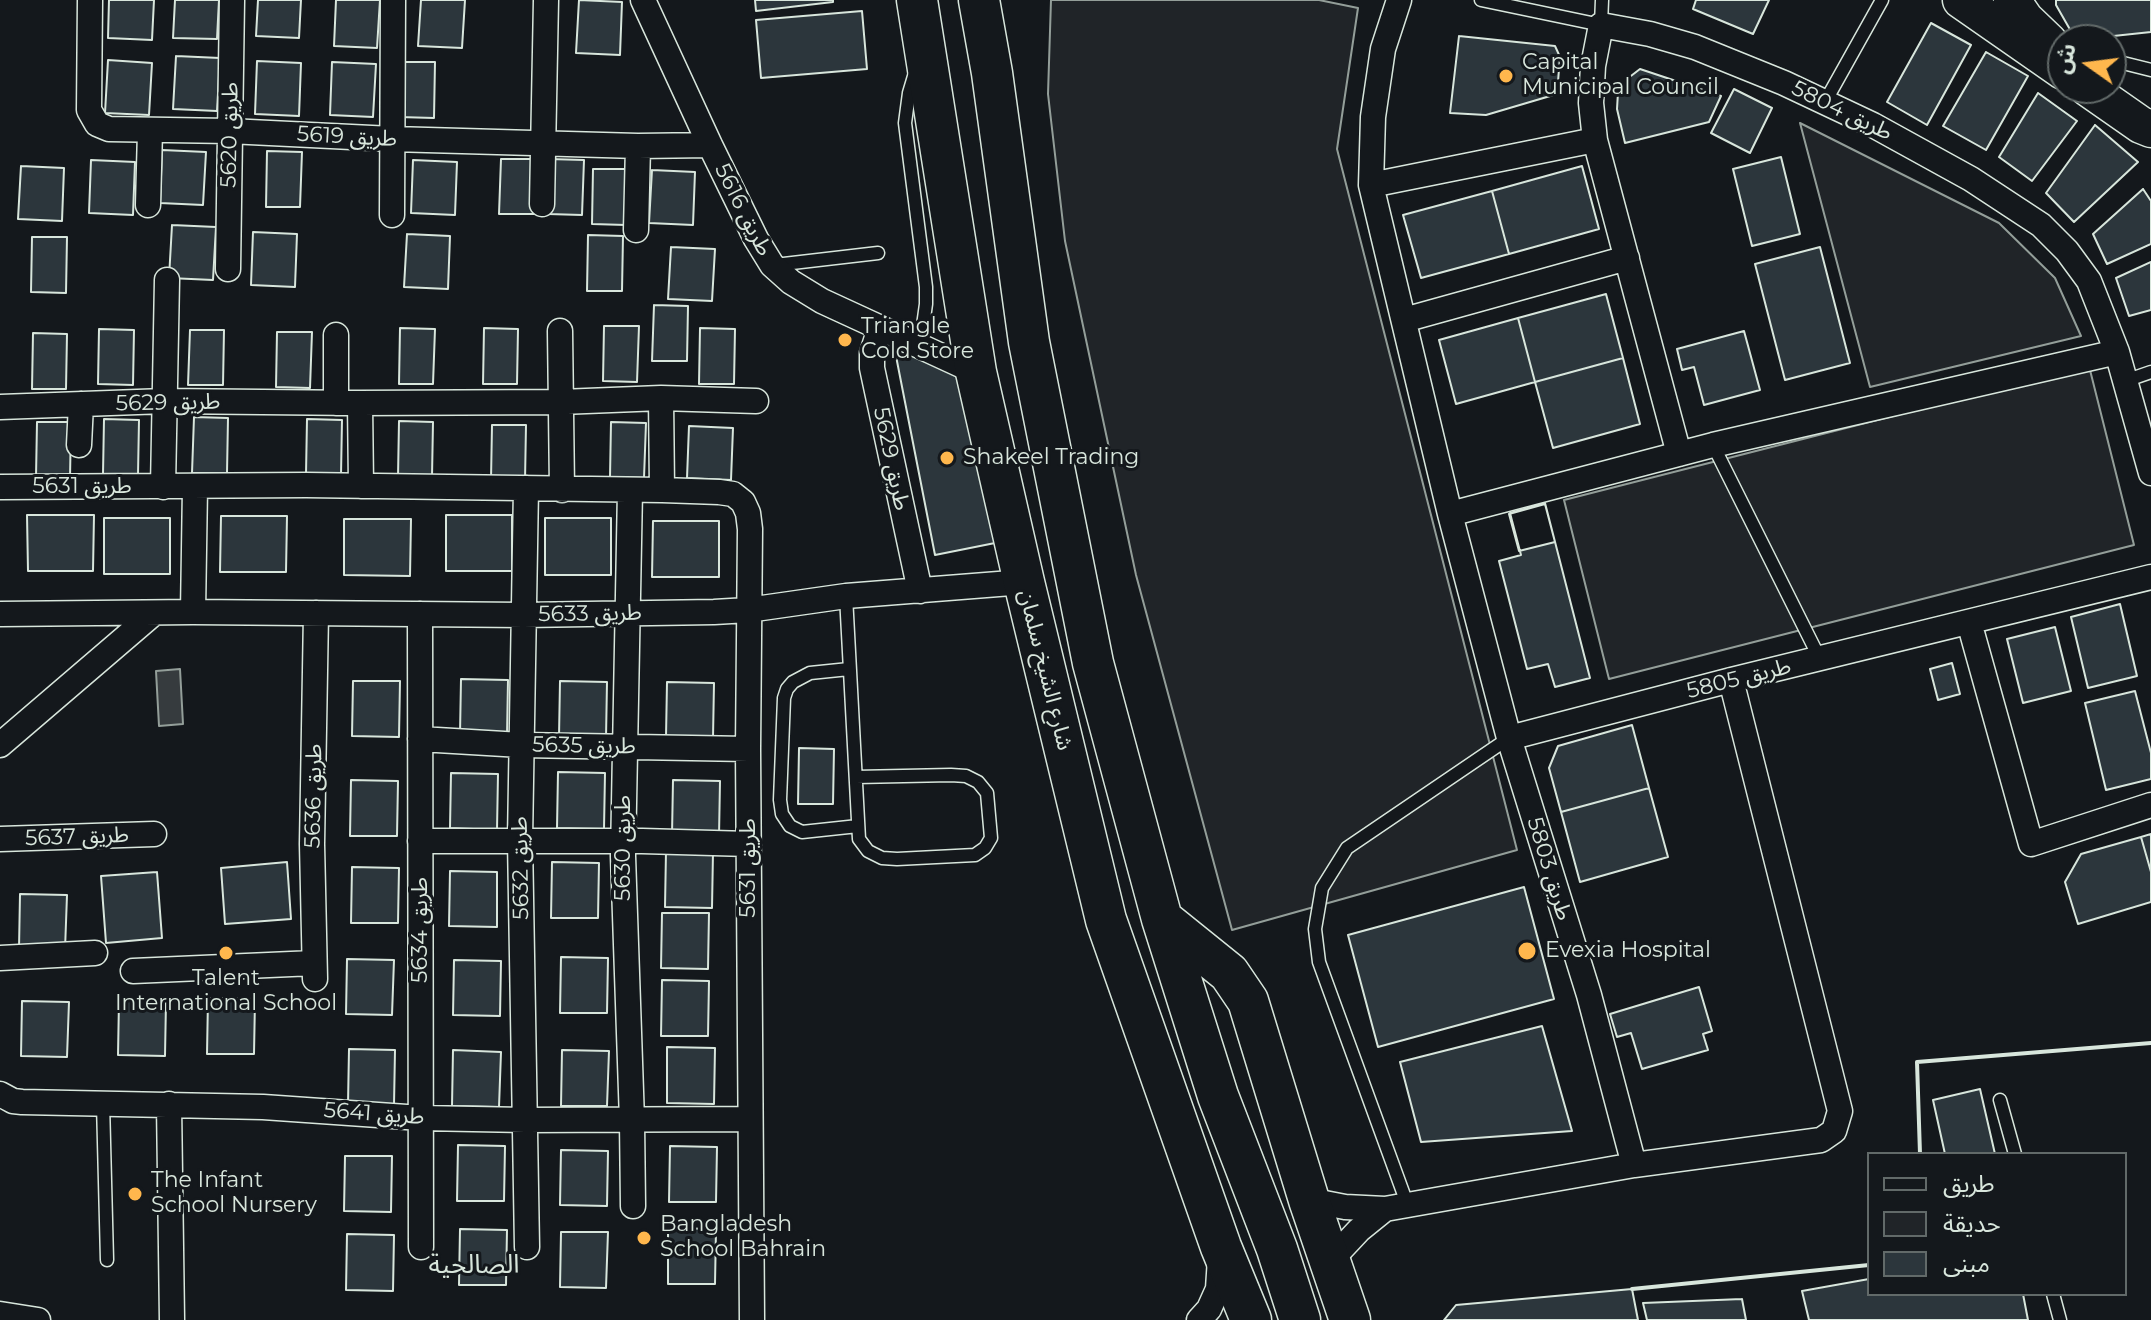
<!DOCTYPE html>
<meta charset="utf-8">
<style>
body{margin:0}
#map{position:relative;width:2151px;height:1320px;overflow:hidden;background:#14181c;font-family:Montserrat,"Noto Sans Arabic",sans-serif}
canvas{display:block}
.legend{position:absolute;left:1867px;top:1152px;width:260px;height:144px;box-sizing:border-box;background:#14181c;border:2px solid #626a69;margin:0;padding:10px 14px;list-style:none;font-size:24px;color:#d8e6dc}
.legend li{display:flex;align-items:center;gap:16px;height:40px}
.legend b{width:40px;border:2px solid #626a69}
.north{position:absolute;left:2047px;top:24px;width:80px;height:80px;box-sizing:border-box;background:#14181c;border:2px solid #626a69;border-radius:50%;rotate:284deg;font-size:22px;font-weight:700;line-height:32px;text-align:center;color:#d8e6dc}
.north::after{content:'';display:block;margin:auto;width:28px;height:36px;background:#ffb74d;clip-path:polygon(50% 0,100% 100%,50% 72%,0 100%)}
</style>
<div id="map">
<canvas width="2151" height="1320"></canvas>
<ul class="legend">
<li><b style="height:10px;background:#14181c"></b>طريق</li>
<li><b style="height:22px;background:#202428"></b>حديقة</li>
<li><b style="height:22px;background:#2c363c"></b>مبنى</li>
</ul>
<div class="north">ش</div>
</div>
<script>
const c = document.querySelector('canvas').getContext('2d');
c.lineJoin = 'round';
function fillPath(path, color) {
  c.fillStyle = color;
  c.fill(path, 'evenodd');
}
function poly(rows) {
  const path = new Path2D();
  for (const r of rows) {
    path.moveTo(r[0], r[1]);
    for (let i = 2; i < r.length; i += 2) path.lineTo(r[i], r[i + 1]);
  }
  return path;
}
function stroke(path, color, width, dash) {
  c.strokeStyle = color;
  c.lineWidth = width;
  c.lineCap = dash ? 'butt' : 'round';
  c.setLineDash(dash || []);
  c.stroke(path);
}
function drawText(font, color, halo, rows, align = 'center') {
  c.font = font + ' Montserrat,"Noto Sans Arabic",sans-serif';
  c.lineWidth = 6;
  c.setLineDash([]);
  c.textBaseline = 'middle';
  c.strokeStyle = halo;
  c.fillStyle = color;
  for (const [text, x, y, turn = 0] of rows) {
    c.save();
    c.translate(x, y);
    c.rotate((+turn || 0) * Math.PI / 180);
    c.textAlign = isNaN(turn) ? turn : align;
    if (halo) c.strokeText(text, 0, 0);
    c.fillText(text, 0, 0);
    c.restore();
  }
}
const green = poly([
 [1051,0,1319,0,1358,8,1337,149,1517,850,1232,930,1136,575,1065,241,1048,94,1051,0],
 [1800,123,1999,223,2055,278,2081,336,1870,387,1800,123],
 [2089,366,2134,545,1609,679,1564,500,2089,366]
]);
fillPath(green, '#202428');
stroke(green, '#939e99', 2);
const water = poly([
 [180,669,183,724,159,726,156,671,180,669]
]);
fillPath(water, '#363b3e');
stroke(water, '#939e99', 2);
const building = poly([
 [109,0,154,0,152,40,108,38,109,0],
 [175,0,219,0,217,39,173,38,175,0],
 [258,0,301,0,299,38,256,36,258,0],
 [336,0,380,0,377,48,334,46,336,0],
 [421,0,465,0,462,48,418,46,421,0],
 [579,0,622,2,620,55,576,53,579,0],
 [755,0,833,0,833,2,756,11,755,0],
 [1696,0,1769,0,1753,34,1693,9,1696,0],
 [2056,0,2151,0,2151,32,2076,40,2056,5,2056,0],
 [862,11,867,69,761,78,756,20,862,11],
 [1931,23,1971,45,1927,125,1887,102,1931,23],
 [1459,36,1555,46,1560,57,1557,94,1486,115,1450,113,1459,36],
 [1986,52,2028,76,1986,150,1943,126,1986,52],
 [176,56,220,58,217,111,173,109,176,56],
 [108,60,152,63,149,115,105,113,108,60],
 [257,61,301,63,299,116,255,114,257,61],
 [332,62,376,64,373,117,330,115,332,62],
 [401,62,435,62,434,118,399,117,401,62],
 [1640,69,1721,96,1709,122,1625,143,1617,109,1618,92,1627,79,1640,69],
 [1734,89,1772,108,1750,153,1711,133,1734,89],
 [2038,93,2077,121,2032,181,1999,157,2038,93],
 [2095,125,2138,162,2074,222,2046,193,2095,125],
 [162,150,206,152,203,205,160,203,162,150],
 [267,151,302,152,300,207,266,207,267,151],
 [1781,157,1800,234,1752,246,1733,169,1781,157],
 [501,159,535,159,534,214,499,214,501,159],
 [549,159,584,160,582,215,548,214,549,159],
 [91,160,135,162,133,215,89,213,91,160],
 [413,160,457,162,455,215,411,213,413,160],
 [21,166,64,168,62,221,18,219,21,166],
 [1582,166,1599,229,1509,254,1492,191,1582,166],
 [593,169,627,169,626,225,592,224,593,169],
 [652,170,695,172,693,225,649,223,652,170],
 [2143,189,2151,201,2151,244,2107,264,2093,234,2143,189],
 [1492,191,1509,254,1421,278,1403,215,1492,191],
 [172,225,216,227,213,280,169,278,172,225],
 [253,232,297,234,295,287,251,285,253,232],
 [407,234,450,236,448,289,404,287,407,234],
 [588,235,623,236,622,291,587,291,588,235],
 [32,237,67,237,66,293,31,292,32,237],
 [671,247,715,249,712,301,668,299,671,247],
 [1820,247,1850,363,1785,380,1755,264,1820,247],
 [2151,262,2151,310,2129,316,2116,278,2151,262],
 [1606,294,1623,358,1535,382,1518,318,1606,294],
 [654,305,688,306,687,361,652,361,654,305],
 [1518,318,1535,382,1456,404,1439,340,1518,318],
 [604,326,639,326,637,382,603,381,604,326],
 [400,328,435,329,433,384,399,384,400,328],
 [484,328,518,329,517,384,483,384,484,328],
 [700,328,735,329,734,384,699,384,700,328],
 [99,329,134,330,133,385,98,384,99,329],
 [190,330,224,330,223,385,188,385,190,330],
 [1744,331,1760,390,1704,405,1694,367,1682,370,1677,349,1744,331],
 [277,332,312,332,310,388,276,387,277,332],
 [33,333,67,334,66,389,32,389,33,333],
 [914,347,961,374,995,543,935,555,895,351,914,347],
 [1623,358,1640,424,1553,448,1535,382,1623,358],
 [194,417,228,418,227,473,192,473,194,417],
 [104,419,139,420,138,475,103,474,104,419],
 [307,419,342,420,341,475,306,474,307,419],
 [399,421,433,422,432,477,398,477,399,421],
 [37,422,71,422,70,478,36,477,37,422],
 [611,422,646,423,644,478,610,477,611,422],
 [492,425,526,425,525,481,491,480,492,425],
 [689,426,733,428,731,480,687,478,689,426],
 [1545,503,1590,678,1555,687,1548,664,1527,669,1499,561,1521,555,1510,513,1545,503],
 [1545,504,1555,542,1519,551,1509,514,1545,504],
 [27,515,94,515,93,571,28,571,27,515],
 [446,515,512,515,512,571,446,571,446,515],
 [221,516,287,516,286,572,220,572,221,516],
 [104,518,170,518,170,574,104,574,104,518],
 [545,518,611,518,611,575,545,575,545,518],
 [344,519,411,519,410,576,344,575,344,519],
 [653,521,719,521,719,577,652,577,653,521],
 [2120,604,2137,676,2088,688,2071,617,2120,604],
 [2055,627,2071,691,2023,703,2007,639,2055,627],
 [1952,663,1960,694,1938,700,1930,669,1952,663],
 [461,679,508,680,507,736,460,734,461,679],
 [353,681,400,681,399,737,352,736,353,681],
 [560,681,607,682,606,738,559,737,560,681],
 [667,682,714,683,713,738,666,737,667,682],
 [2135,691,2151,753,2151,779,2106,790,2085,703,2135,691],
 [1632,725,1649,788,1561,812,1549,768,1558,746,1632,725],
 [799,748,834,749,833,804,798,804,799,748],
 [558,772,605,773,604,829,557,828,558,772],
 [451,773,498,774,497,830,450,828,451,773],
 [351,780,398,781,397,836,350,836,351,780],
 [673,780,720,781,719,836,672,835,673,780],
 [1649,788,1668,857,1580,882,1561,812,1649,788],
 [2151,834,2151,872,2141,837,2151,834],
 [2141,837,2151,872,2151,902,2078,924,2065,882,2081,854,2141,837],
 [666,851,713,852,712,908,665,907,666,851],
 [287,862,291,919,225,924,221,868,287,862],
 [552,862,599,863,598,918,551,918,552,862],
 [352,867,399,868,398,923,351,923,352,867],
 [450,871,497,872,497,927,449,926,450,871],
 [157,872,162,938,106,943,101,876,157,872],
 [1524,887,1554,999,1378,1047,1348,935,1524,887],
 [20,894,67,895,65,950,19,949,20,894],
 [662,913,709,913,708,969,661,968,662,913],
 [561,957,608,958,607,1013,560,1013,561,957],
 [347,959,394,960,392,1015,346,1014,347,959],
 [454,960,501,961,500,1016,453,1015,454,960],
 [662,980,709,981,708,1036,661,1036,662,980],
 [1699,987,1712,1031,1703,1034,1708,1050,1642,1069,1631,1033,1617,1037,1610,1014,1699,987],
 [208,998,255,999,254,1054,207,1054,208,998],
 [119,1000,166,1001,165,1056,118,1055,119,1000],
 [22,1001,69,1002,67,1057,21,1056,22,1001],
 [1542,1026,1572,1131,1421,1142,1400,1062,1542,1026],
 [667,1047,715,1048,714,1104,667,1103,667,1047],
 [349,1049,395,1050,394,1105,348,1104,349,1049],
 [453,1050,501,1052,499,1107,452,1106,453,1050],
 [562,1050,609,1051,607,1106,561,1106,562,1050],
 [1980,1089,1995,1154,1945,1154,1933,1100,1980,1089],
 [458,1145,505,1146,504,1201,457,1201,458,1145],
 [670,1146,717,1147,716,1202,669,1202,670,1146],
 [561,1150,608,1151,607,1206,560,1205,561,1150],
 [345,1156,392,1156,391,1212,344,1211,345,1156],
 [668,1228,716,1229,715,1284,668,1284,668,1228],
 [460,1229,507,1230,506,1285,459,1285,460,1229],
 [561,1232,608,1232,606,1288,560,1287,561,1232],
 [347,1234,394,1235,393,1291,346,1290,347,1234],
 [1869,1279,1869,1294,2023,1294,2028,1320,1809,1320,1802,1291,1869,1279],
 [1632,1289,1638,1320,1444,1320,1456,1305,1632,1289],
 [1742,1299,1746,1320,1647,1320,1643,1303,1742,1299]
]);
fillPath(building, '#2c363c');
stroke(building, '#d8e6dc', 2);
const lane = poly([
 [1481,0,1601,25,1602,0],
 [2115,61,2151,70],
 [915,73,909,93,905,123,926,287,926,304,920,347],
 [1825,102,1882,0],
 [775,265,878,253],
 [2125,381,2151,372],
 [1713,445,1820,659],
 [846,596,859,839,868,851,882,858,897,859,975,855,985,848,991,838,987,793,978,782,966,776,951,775,856,777],
 [849,669,810,673,793,682,787,689,784,698,780,800,782,814,790,826,802,832,858,826],
 [2000,1100,2015,1154],
 [103,1103,107,1260],
 [1408,1206,1319,962,1315,929,1322,888,1347,848,1509,738],
 [2053,1294,2060,1320]
]);
const street = poly([
 [90,0,89,110,97,124,109,129,229,131,392,139,638,146,710,145],
 [643,0,710,145,756,239,772,265,791,282,822,301,976,372],
 [1371,185,1595,140],
 [542,204,546,0],
 [148,205,150,131],
 [392,215,393,0],
 [636,230,638,146],
 [228,269,232,0],
 [1404,320,1627,258],
 [880,328,872,353,872,368,920,591],
 [560,331,562,490],
 [661,398,662,490],
 [336,403,336,335],
 [360,403,361,486],
 [0,407,165,401,360,403,561,402,661,398,756,401],
 [79,445,81,404],
 [1679,454,1595,140,1591,103,1593,66,1601,25,1650,34,1695,47,1784,83,1873,125,1971,179,2041,225,2067,251,2089,281,2117,352,2151,473],
 [0,487,306,485,662,490,719,492,733,494,743,502,748,513,750,529,748,749,752,1320],
 [163,487,167,280],
 [526,488,520,840,527,1247],
 [630,490,623,856,632,1121,633,1206],
 [1450,514,1713,445,2117,352],
 [193,612,195,487],
 [0,614,193,612,524,615,714,612,748,610,846,596,1024,582],
 [420,614,421,1247],
 [1969,622,2031,844,2151,805],
 [1509,738,1731,680,2151,577],
 [420,739,521,745,748,749],
 [0,745,154,613],
 [0,839,154,834],
 [420,841,642,841,749,844],
 [0,958,95,953],
 [133,971,314,963],
 [315,979,312,844,316,613],
 [0,1094,13,1101,22,1102,263,1107,421,1118,525,1120,750,1119],
 [169,1104,172,1320],
 [1634,1165,1821,1140,1834,1131,1840,1111,1731,680],
 [1309,1200,1345,1207,1385,1209,1634,1165,1589,995,1509,738,1450,514,1371,185,1373,117,1383,49,1399,0],
 [1330,1261,1359,1230,1385,1209],
 [0,1314,38,1320],
 [1199,1320,1209,1309,1218,1289,1220,1258]
]);
const secondary = poly([
 [1961,0,2063,71],
 [2012,0,2025,19,2049,42],
 [2088,88,2141,125,2151,129]
]);
const primary = poly([
 [917,0,976,372,1024,582,1106,920,1221,1247,1251,1320],
 [979,0,992,73,1029,342,1093,663,1162,919,1218,1096,1277,1249,1300,1320],
 [1162,919,1229,973,1248,1001,1309,1200,1350,1320]
]);
stroke(lane, '#d8e6dc', 15);
stroke(street, '#d8e6dc', 27);
stroke(secondary, '#d8e6dc', 39);
stroke(primary, '#d8e6dc', 43);
stroke(lane, '#14181c', 12);
stroke(street, '#14181c', 24);
stroke(secondary, '#14181c', 36);
stroke(primary, '#14181c', 40);
stroke(poly([
 [1920,1154,1917,1062,2151,1043],
 [1632,1289,1869,1265]
]), '#d8e6dc', 4);
for (const [x, y, r, color] of [
 [1506,76,8,"#ffb74d"],
 [845,340,8,"#ffb74d"],
 [947,458,8,"#ffb74d"],
 [1527,951,10,"#ffb74d"],
 [226,953,8,"#ffb74d"],
 [135,1194,8,"#ffb74d"],
 [644,1238,8,"#ffb74d"]
]) {
  const dot = new Path2D();
  dot.arc(x, y, r, 0, 2 * Math.PI);
  c.fillStyle = color;
  c.fill(dot);
  stroke(dot, '#14181c', 3);
}
drawText('22px', '#d8e6dc', '#14181c', [
 ["Capital",1522,63],
 ["Municipal Council",1522,88],
 ["Triangle",861,327],
 ["Cold Store",861,352],
 ["Shakeel Trading",963,458],
 ["Evexia Hospital",1545,951],
 ["Talent",226,979,"center"],
 ["International School",226,1004,"center"],
 ["The Infant",151,1181],
 ["School Nursery",151,1206],
 ["Bangladesh",660,1225],
 ["School Bahrain",660,1250]
], 'left');
drawText('22px', '#d8e6dc', '#14181c', [
 ["طريق 5804",1842,111,26],
 ["طريق 5620",230,135,-89],
 ["طريق 5619",347,137,3],
 ["طريق 5616",743,210,63],
 ["طريق 5629",168,403,-1],
 ["طريق 5629",891,459,78],
 ["طريق 5631",82,487],
 ["طريق 5633",590,614,-1],
 ["شارع الشيخ سلمان",1045,670,76],
 ["طريق 5805",1739,679,-14],
 ["طريق 5635",584,746,1],
 ["طريق 5636",314,796,-89],
 ["طريق 5637",77,837,-2],
 ["طريق 5630",624,848,-90],
 ["طريق 5632",521,868,-91],
 ["طريق 5631",749,868,-90],
 ["طريق 5803",1549,869,73],
 ["طريق 5634",421,930,-90],
 ["طريق 5641",374,1114,4]
]);
drawText('26px', '#d8e6dc', '#14181c', [
 ["الصالحية",474,1265]
]);
</script>
